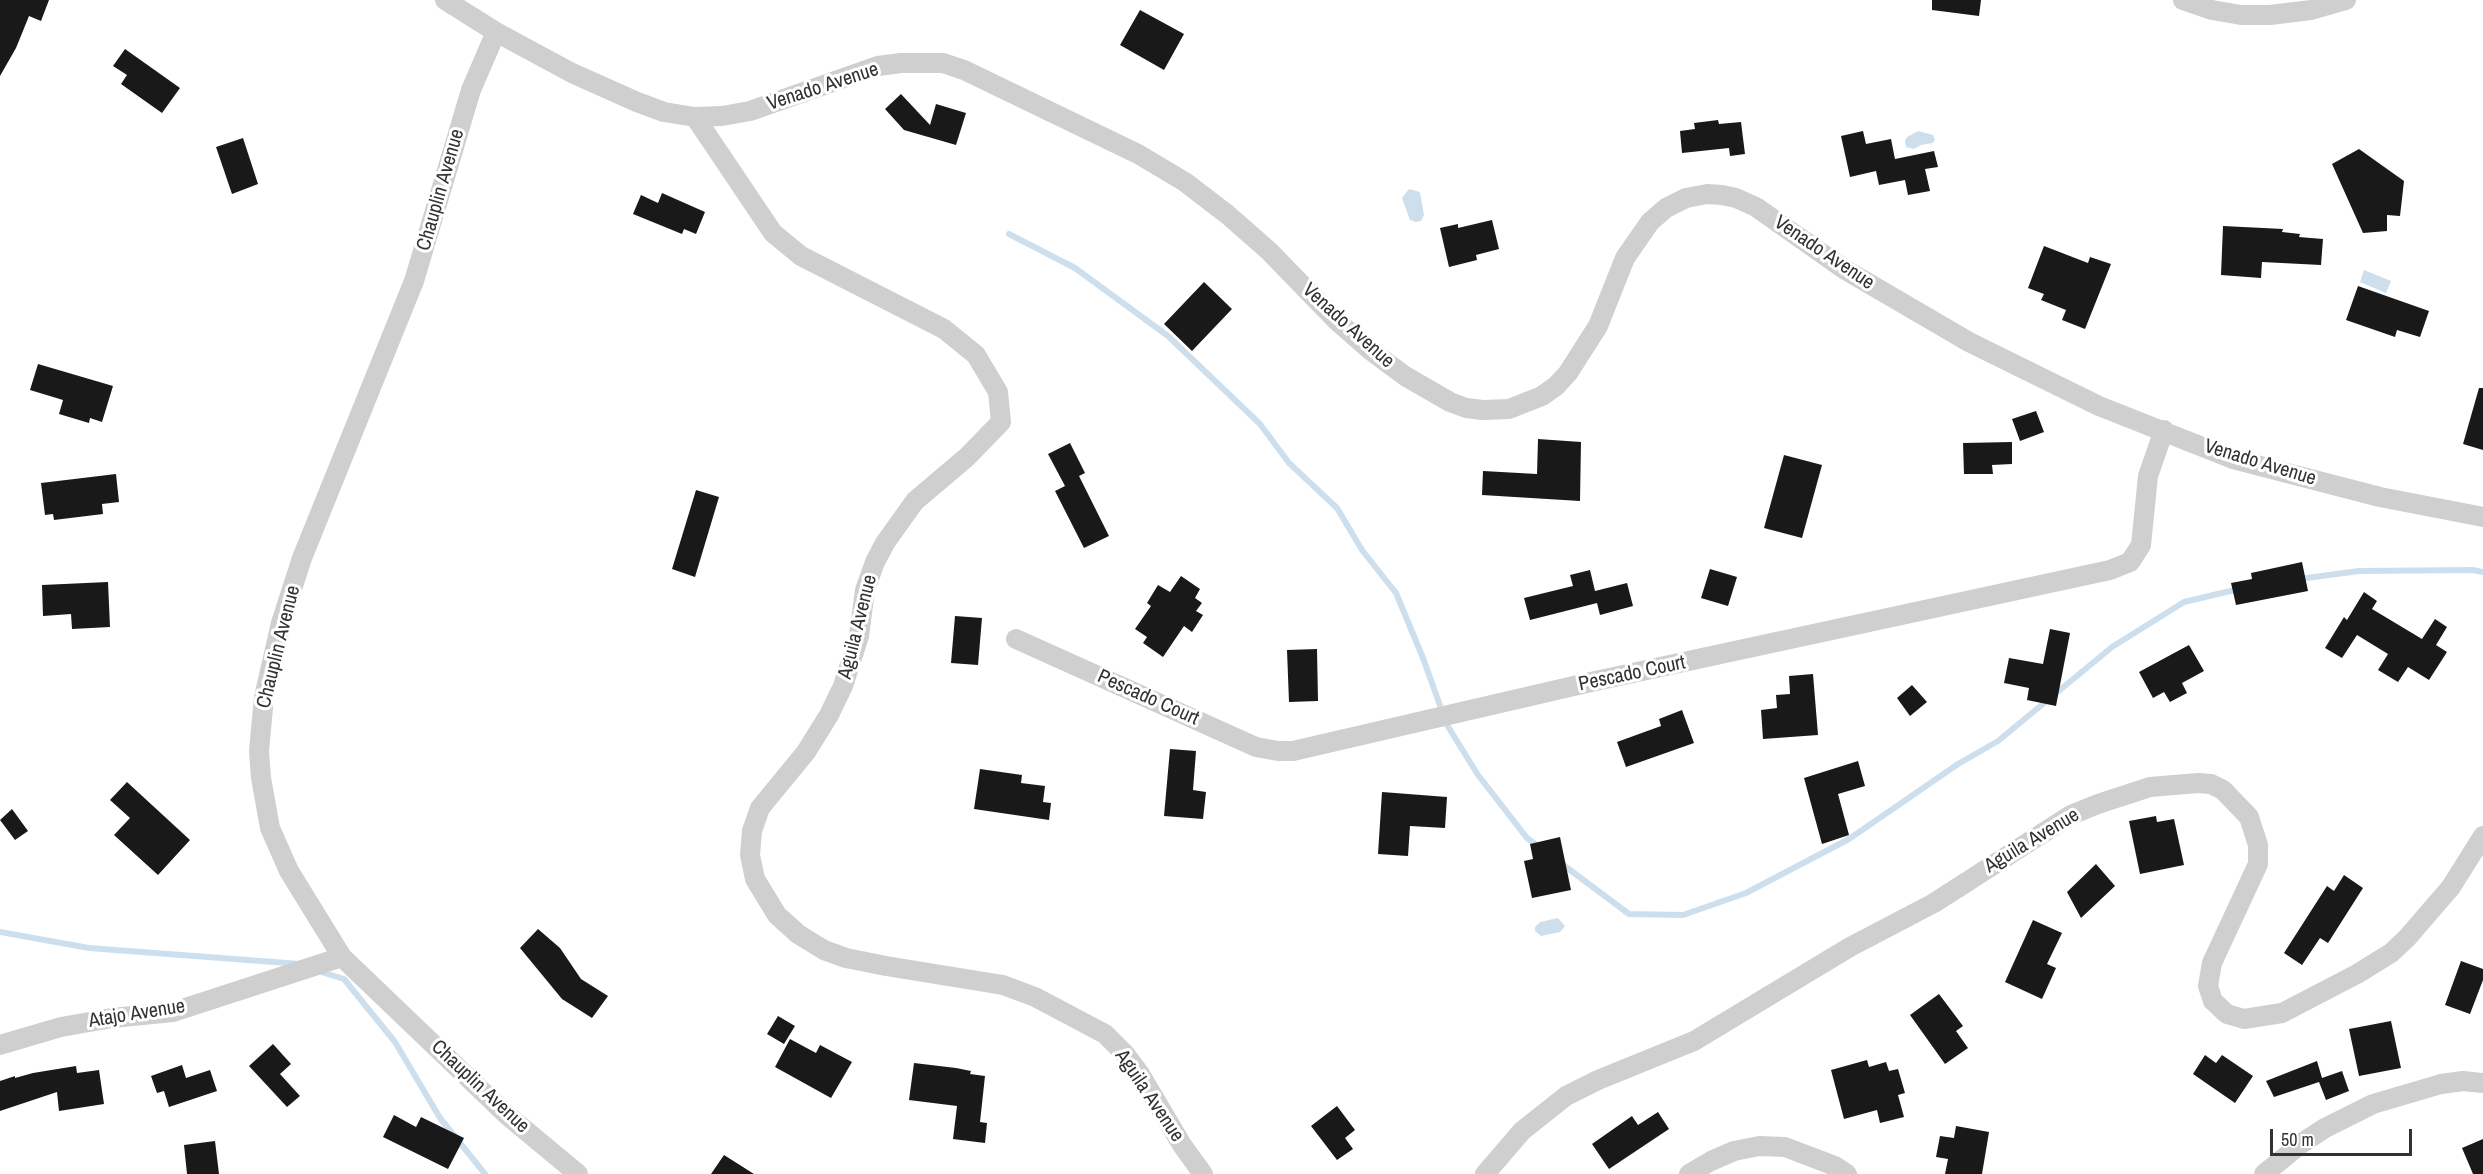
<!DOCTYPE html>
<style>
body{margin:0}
#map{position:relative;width:2483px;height:1174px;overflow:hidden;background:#fff;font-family:"Archivo Narrow",sans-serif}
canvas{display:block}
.scale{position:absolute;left:2270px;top:1129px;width:142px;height:27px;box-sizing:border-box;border:3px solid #323232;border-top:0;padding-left:8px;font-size:18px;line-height:21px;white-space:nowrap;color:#323232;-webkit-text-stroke:4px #fff;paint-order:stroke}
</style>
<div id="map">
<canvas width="2483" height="1174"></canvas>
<div class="scale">50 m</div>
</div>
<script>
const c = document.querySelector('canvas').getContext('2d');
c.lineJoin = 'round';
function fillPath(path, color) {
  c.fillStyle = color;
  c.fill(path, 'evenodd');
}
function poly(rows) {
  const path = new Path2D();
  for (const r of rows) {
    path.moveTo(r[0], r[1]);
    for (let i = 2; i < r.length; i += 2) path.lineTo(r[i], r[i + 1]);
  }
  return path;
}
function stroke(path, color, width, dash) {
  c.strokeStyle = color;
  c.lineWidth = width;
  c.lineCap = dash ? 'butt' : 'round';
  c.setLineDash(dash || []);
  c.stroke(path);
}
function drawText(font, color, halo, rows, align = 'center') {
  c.font = font + ' "Archivo Narrow",sans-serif';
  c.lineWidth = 6;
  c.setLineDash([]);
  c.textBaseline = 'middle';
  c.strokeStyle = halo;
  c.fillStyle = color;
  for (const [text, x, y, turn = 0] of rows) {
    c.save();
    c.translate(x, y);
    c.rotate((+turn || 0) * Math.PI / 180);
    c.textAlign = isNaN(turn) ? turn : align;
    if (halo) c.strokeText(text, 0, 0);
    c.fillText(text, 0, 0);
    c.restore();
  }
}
fillPath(poly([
 [1918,131,1933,135,1935,140,1933,143,1921,145,1914,149,1906,147,1905,141,1907,137],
 [1409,189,1420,192,1424,215,1421,221,1416,222,1410,220,1402,198],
 [2364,270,2391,281,2386,293,2360,282],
 [1558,918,1565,926,1560,932,1541,936,1535,931,1535,927,1540,922]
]), '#cddfed');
stroke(poly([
 [1009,234,1075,268,1168,336,1260,424,1289,463,1337,508,1362,550,1396,593,1423,658,1447,725,1478,775,1527,838,1539,847],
 [2299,579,2359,571,2473,570,2483,572],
 [1562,864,1629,914,1683,915,1746,893,1849,839,1958,764,1998,741,2112,647,2184,602,2239,589],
 [0,932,89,948,300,964],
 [318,971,344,979,395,1042,440,1118,485,1174]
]), '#cddfed', 6);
fillPath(poly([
 [0,0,49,0,41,21,29,16,16,48,0,76],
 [1932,0,1981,0,1979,16,1932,10],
 [1140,10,1184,34,1164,70,1120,45],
 [125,49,180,88,162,113,121,84,127,75,113,66],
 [901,94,930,125,936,104,966,113,956,145,904,130,885,109],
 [1718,120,1719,124,1741,122,1745,154,1730,156,1729,148,1682,153,1680,131,1695,129,1694,123],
 [1863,131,1866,144,1891,139,1895,159,1934,151,1938,167,1925,169,1930,191,1908,195,1905,180,1879,185,1876,171,1850,177,1841,136],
 [243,138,258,184,232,194,216,147],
 [2359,149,2404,181,2400,216,2387,215,2387,231,2363,233,2332,164],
 [662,193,705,212,696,234,684,229,682,234,633,214,641,195,658,203],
 [1492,220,1499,249,1476,255,1477,260,1449,267,1440,228,1458,224,1458,228],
 [2223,226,2283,229,2282,232,2300,234,2299,237,2323,239,2321,265,2262,262,2261,278,2221,275],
 [2044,246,2088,263,2090,257,2111,264,2085,329,2062,320,2066,310,2041,300,2044,294,2028,288],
 [1204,282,1232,309,1192,351,1164,324],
 [2358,286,2429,311,2420,337,2397,330,2395,337,2346,320],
 [38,364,113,386,102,422,90,418,89,423,59,414,63,400,30,390],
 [2479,388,2483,388,2483,450,2463,444],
 [2036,411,2044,432,2020,441,2012,419],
 [1538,439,1581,442,1580,501,1482,495,1483,471,1537,474],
 [2012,442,2012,464,1992,465,1993,474,1964,474,1963,443],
 [1070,443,1085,473,1079,476,1109,536,1084,548,1055,491,1065,486,1048,454],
 [1784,455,1822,465,1802,538,1764,528],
 [116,474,119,502,102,504,103,514,54,520,53,514,45,515,41,483],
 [696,490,719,497,695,577,672,569],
 [2302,562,2308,591,2236,605,2231,583,2252,579,2251,573],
 [1710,569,1737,577,1728,606,1701,598],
 [1590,570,1595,591,1627,583,1633,606,1600,615,1597,603,1530,620,1524,598,1573,586,1570,575],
 [1181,576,1200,589,1195,598,1202,603,1196,611,1203,615,1192,632,1184,626,1163,657,1143,643,1147,637,1135,629,1151,606,1147,603,1158,585,1170,592],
 [108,582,110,627,72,629,71,614,43,616,42,585],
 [2364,592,2377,601,2372,609,2422,639,2435,619,2447,627,2436,645,2447,652,2429,680,2408,667,2398,682,2378,670,2388,654,2357,635,2342,658,2325,648,2344,617,2347,620],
 [955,616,982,618,978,665,951,663],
 [2050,629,2070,633,2056,706,2027,700,2029,688,2004,683,2009,658,2043,664],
 [2189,645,2204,671,2182,683,2187,693,2170,702,2164,692,2153,698,2139,672],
 [1317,649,1318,701,1289,702,1287,650],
 [1813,674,1818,735,1763,739,1761,710,1777,708,1776,695,1790,694,1789,676],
 [1912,685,1927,702,1910,716,1897,698],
 [1682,710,1694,743,1626,767,1617,742,1661,726,1659,719],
 [1170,749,1196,751,1193,790,1206,792,1203,819,1164,816],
 [1858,761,1865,786,1838,794,1849,835,1822,844,1804,778],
 [980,769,1022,775,1021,783,1045,786,1043,802,1051,803,1049,820,974,809],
 [127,782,190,840,158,875,114,835,130,818,110,800],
 [1382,792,1447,797,1445,828,1410,826,1408,856,1378,854],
 [12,809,28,831,15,840,0,820],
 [2156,816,2157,822,2174,819,2184,865,2140,874,2129,821],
 [1560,837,1571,890,1532,898,1524,861,1533,859,1530,844],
 [2096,864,2115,886,2081,918,2067,892],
 [2344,875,2363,888,2328,943,2320,938,2302,965,2284,953,2327,886,2334,891],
 [2033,920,2062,933,2047,964,2056,968,2042,999,2005,982],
 [538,929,560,948,581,979,608,996,592,1018,562,999,520,948],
 [2461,961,2483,969,2483,980,2470,1014,2445,1005],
 [1939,994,1963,1026,1956,1031,1968,1048,1945,1064,1910,1015],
 [778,1016,795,1026,784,1044,767,1034],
 [2391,1021,2401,1068,2359,1076,2349,1029],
 [790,1039,816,1053,820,1045,852,1062,831,1098,775,1067],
 [273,1044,291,1064,280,1074,300,1096,287,1107,249,1066],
 [2205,1055,2216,1063,2222,1055,2253,1076,2235,1103,2193,1074],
 [1867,1060,1869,1067,1886,1062,1889,1071,1898,1069,1905,1093,1898,1095,1904,1117,1880,1123,1877,1110,1844,1119,1831,1070],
 [2317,1061,2322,1078,2342,1071,2349,1091,2326,1100,2319,1082,2274,1097,2266,1081],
 [914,1063,956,1068,971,1071,970,1074,985,1076,980,1122,987,1123,985,1143,953,1139,957,1106,909,1100],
 [182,1065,186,1078,210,1070,217,1091,169,1107,164,1091,157,1093,151,1076],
 [76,1066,77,1073,99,1070,104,1104,59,1111,57,1092,0,1111,0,1081,15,1076,15,1078,33,1073],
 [1337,1106,1355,1130,1345,1138,1353,1149,1337,1160,1311,1126],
 [1658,1112,1669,1129,1609,1169,1592,1144,1632,1116,1638,1125],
 [394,1115,416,1127,421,1117,464,1138,448,1169,383,1137],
 [1956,1126,1989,1132,1982,1174,1945,1174,1948,1159,1936,1157,1940,1136,1954,1138],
 [2483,1139,2483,1174,2473,1174,2462,1148],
 [215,1141,219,1174,187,1174,184,1145],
 [724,1155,754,1174,711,1174]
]), '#191919');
stroke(poly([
 [445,0,496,32,572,73,637,102,664,112,695,117,722,116,750,111,878,66,901,63,943,63,964,70,1138,154,1185,182,1228,215,1269,251,1337,321,1370,350,1405,376,1450,402,1466,408,1483,410,1509,409,1542,396,1556,386,1568,373,1598,326,1625,258,1650,222,1666,208,1686,198,1707,194,1722,195,1736,198,1756,207,1844,269,1969,342,2099,406,2233,459,2380,497,2483,517],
 [2183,0,2212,10,2241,15,2270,15,2311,10,2346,0],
 [496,32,471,90,414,281,302,558,281,623,264,697,259,751,261,778,270,828,289,871,342,957,507,1115,578,1174],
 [695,117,773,233,801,256,944,329,976,355,998,392,1001,422,967,457,915,501,885,543,875,562,865,590,859,636,843,686,829,715,806,752,760,808,752,831,750,855,755,879,777,915,798,934,824,950,846,958,886,966,1003,985,1035,997,1105,1034,1125,1054,1140,1074,1182,1145,1203,1174],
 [1016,639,1256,747,1278,751,1293,751,1591,682,2110,570,2130,562,2141,545,2148,476,2164,430],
 [0,1045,61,1027,112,1018,173,1012,342,957],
 [1485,1174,1522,1131,1566,1096,1598,1080,1694,1041,1850,947,1934,903,2071,815,2098,804,2150,787,2198,783,2211,784,2223,790,2249,817,2258,845,2258,864,2212,963,2208,986,2213,1001,2227,1014,2244,1019,2282,1013,2357,974,2391,953,2407,938,2451,887,2483,836],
 [1689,1174,1711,1161,1734,1151,1759,1146,1785,1147,1835,1166,1847,1174],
 [2264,1174,2302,1143,2325,1128,2373,1104,2441,1084,2463,1081,2483,1083]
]), '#cfcfcf', 20);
drawText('20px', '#323232', '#fff', [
 ["Venado Avenue",823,87,-18],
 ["Chauplin Avenue",441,190,-74],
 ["Venado Avenue",1824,253,34],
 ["Venado Avenue",1348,326,42],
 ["Venado Avenue",2260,463,17],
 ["Aguila Avenue",858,627,-76],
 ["Chauplin Avenue",279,647,-76],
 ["Pescado Court",1632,674,-12],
 ["Pescado Court",1148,698,24],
 ["Aguila Avenue",2032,841,-31],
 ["Atajo Avenue",137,1014,-9],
 ["Chauplin Avenue",480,1087,43],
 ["Aguila Avenue",1149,1096,56]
]);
</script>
